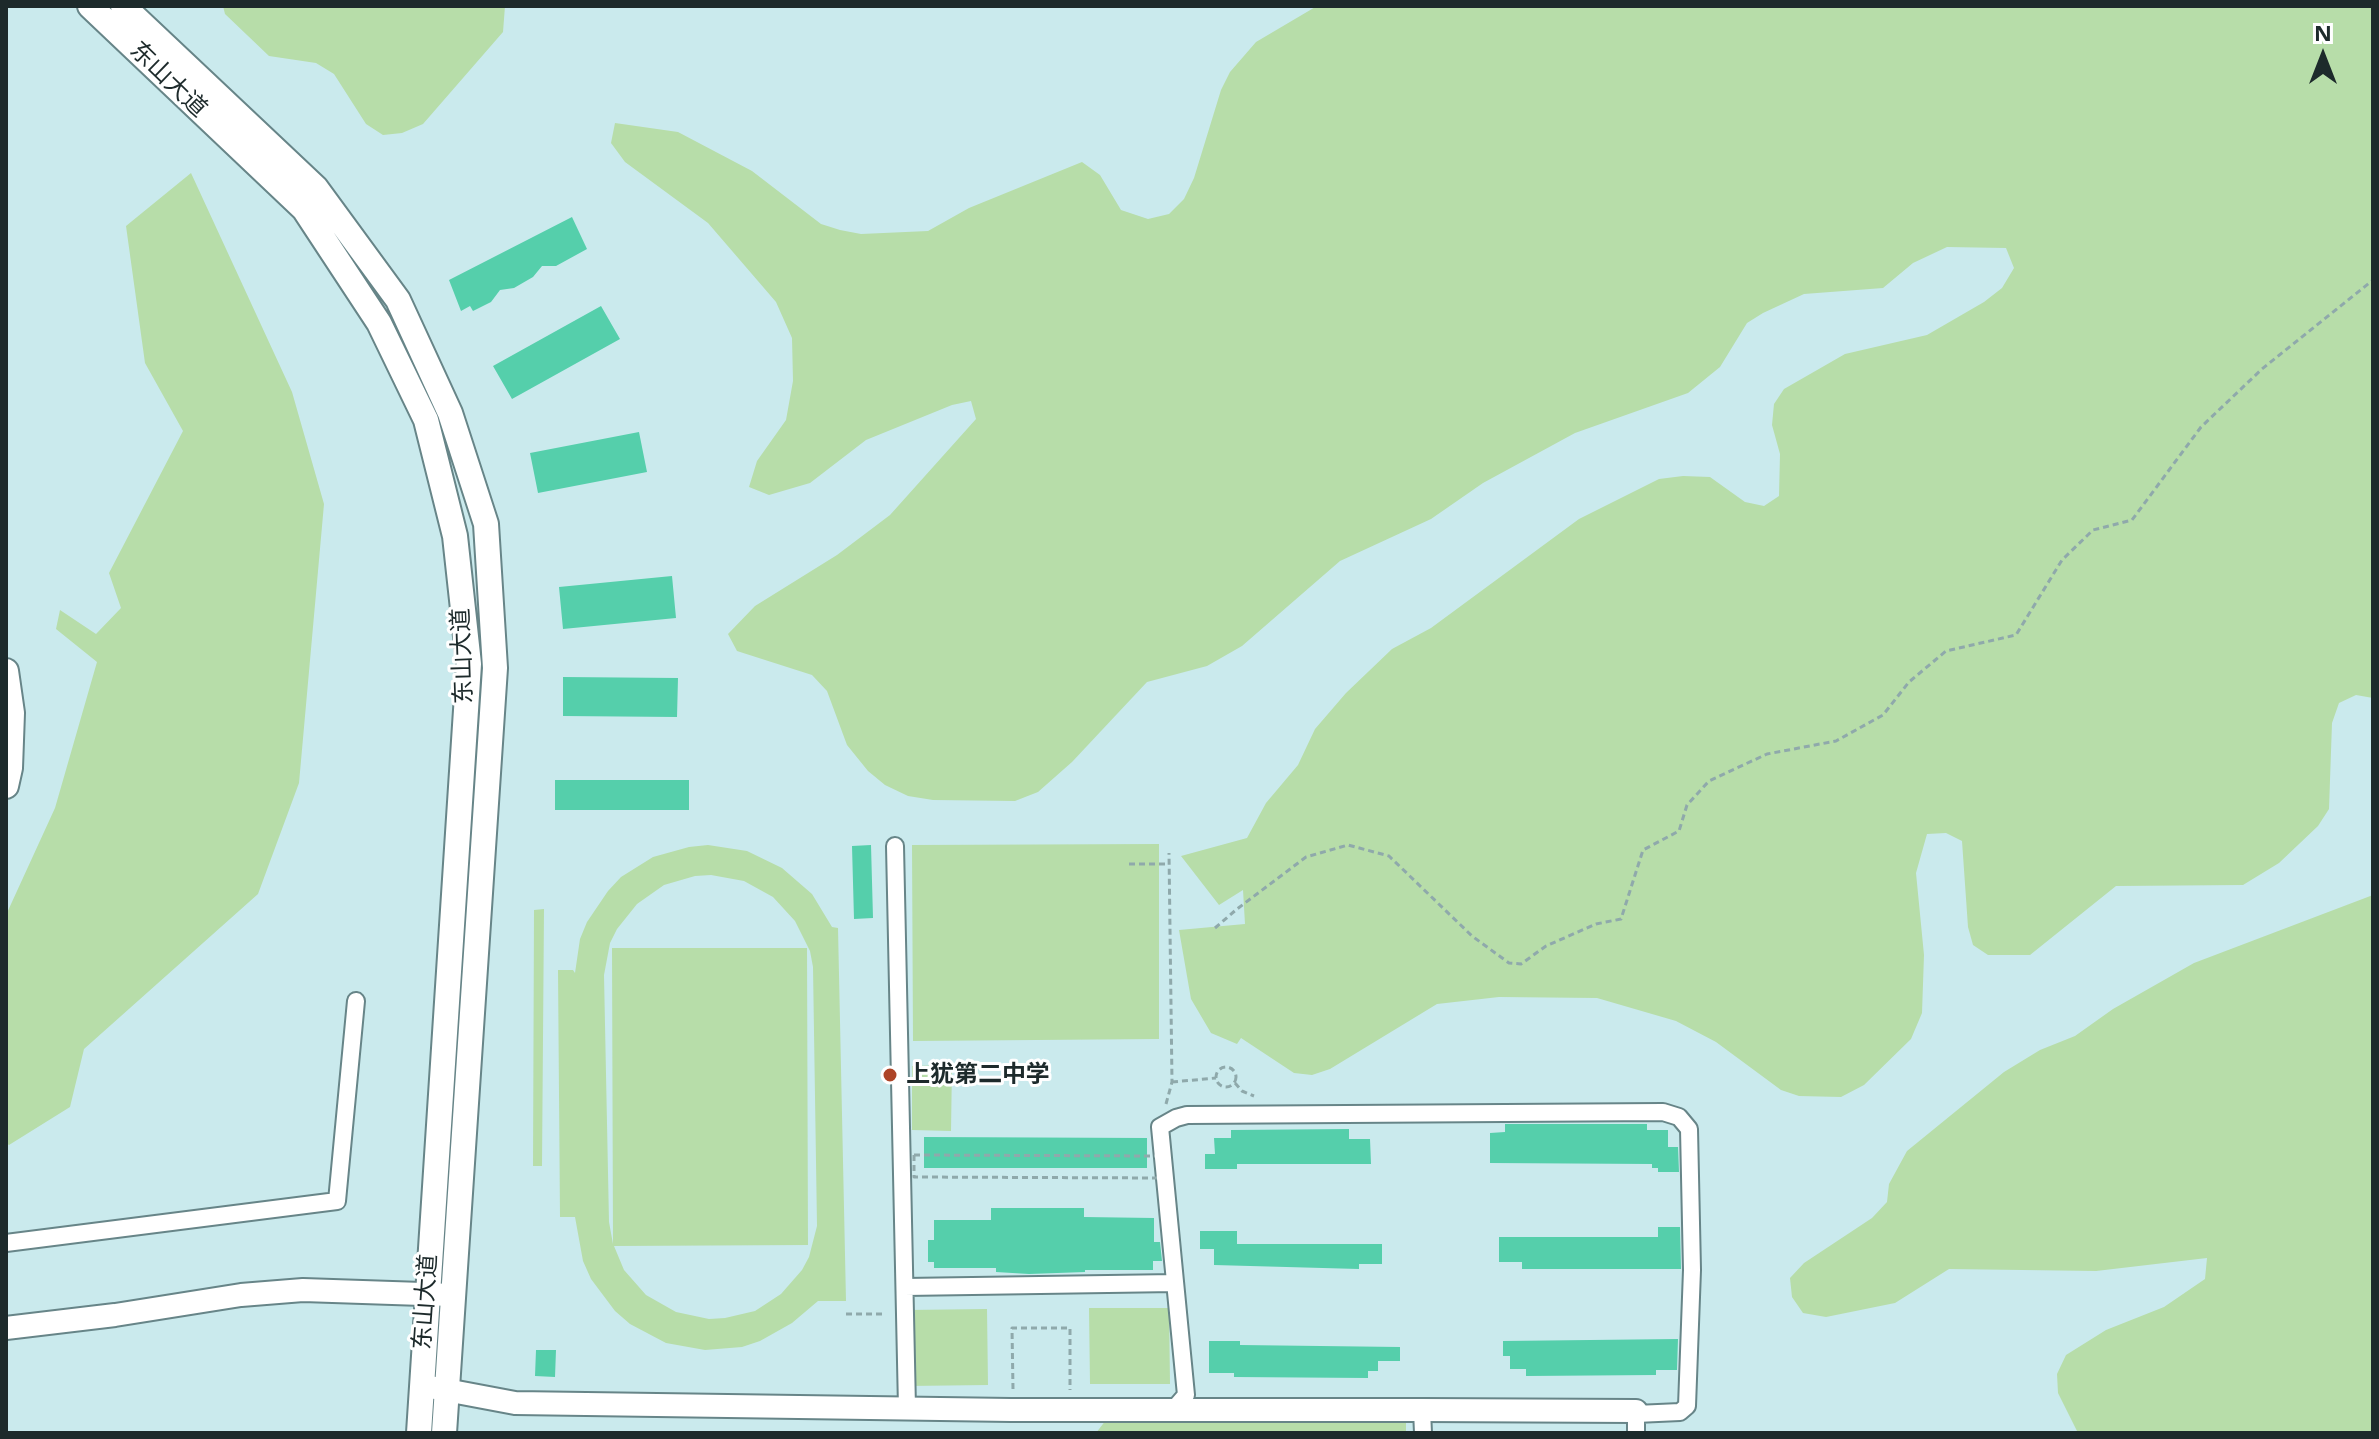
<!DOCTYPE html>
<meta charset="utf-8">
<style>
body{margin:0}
#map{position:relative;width:2379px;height:1439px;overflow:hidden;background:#caeaed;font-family:"Noto Sans",sans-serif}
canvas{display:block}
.frame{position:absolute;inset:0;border:8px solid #1d2a2b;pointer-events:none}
.north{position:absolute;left:2283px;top:16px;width:80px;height:80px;-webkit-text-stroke:6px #fff;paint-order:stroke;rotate:0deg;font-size:22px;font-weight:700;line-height:32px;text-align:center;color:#1d2a2b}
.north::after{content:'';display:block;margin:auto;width:28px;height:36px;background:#1d2a2b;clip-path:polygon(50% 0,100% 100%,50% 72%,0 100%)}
</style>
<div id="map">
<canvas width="2379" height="1439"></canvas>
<div class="frame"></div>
<div class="north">N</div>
</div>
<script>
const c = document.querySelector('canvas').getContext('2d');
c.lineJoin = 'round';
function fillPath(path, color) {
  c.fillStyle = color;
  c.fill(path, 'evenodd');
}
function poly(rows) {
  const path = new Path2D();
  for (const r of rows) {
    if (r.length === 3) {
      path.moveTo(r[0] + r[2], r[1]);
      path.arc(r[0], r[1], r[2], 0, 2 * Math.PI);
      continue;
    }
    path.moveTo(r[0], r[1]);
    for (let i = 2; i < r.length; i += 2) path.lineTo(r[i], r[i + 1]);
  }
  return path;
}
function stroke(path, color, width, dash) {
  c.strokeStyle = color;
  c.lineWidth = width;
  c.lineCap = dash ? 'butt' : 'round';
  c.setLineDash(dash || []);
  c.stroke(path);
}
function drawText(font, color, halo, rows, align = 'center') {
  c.font = font + ' "Noto Sans","Noto Sans SC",sans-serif';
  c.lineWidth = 6;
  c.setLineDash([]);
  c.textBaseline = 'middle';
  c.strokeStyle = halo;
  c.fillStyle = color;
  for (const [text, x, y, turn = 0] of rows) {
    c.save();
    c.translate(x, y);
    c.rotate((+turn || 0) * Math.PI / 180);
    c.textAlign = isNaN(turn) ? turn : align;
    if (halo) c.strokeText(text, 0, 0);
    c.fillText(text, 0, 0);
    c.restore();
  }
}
fillPath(poly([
 [223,6,505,6,503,32,423,124,402,133,383,135,366,124,334,74,316,63,269,56,225,14],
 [1317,6,2373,6,2373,698,2356,695,2339,703,2332,723,2329,809,2318,826,2279,863,2243,885,2116,886,2030,955,1988,955,1973,945,1968,927,1962,841,1946,833,1927,834,1916,873,1924,955,1922,1013,1911,1039,1864,1085,1841,1097,1799,1096,1781,1090,1716,1042,1676,1021,1597,998,1499,997,1437,1004,1330,1069,1312,1075,1294,1073,1241,1038,1237,1044,1211,1033,1191,999,1179,930,1245,924,1243,890,1219,905,1181,856,1247,838,1266,803,1298,765,1315,729,1346,693,1392,649,1431,628,1579,519,1659,479,1683,476,1710,477,1745,502,1764,506,1779,496,1780,454,1772,425,1774,404,1784,389,1845,354,1927,335,1984,302,2002,288,2014,268,2006,248,1947,247,1913,263,1883,288,1804,294,1763,313,1747,323,1720,367,1688,393,1575,433,1483,483,1431,519,1340,561,1242,646,1207,666,1147,682,1072,762,1038,792,1015,801,933,800,908,796,885,785,868,771,847,745,827,691,812,675,737,651,728,634,755,606,837,555,890,515,976,419,971,401,952,405,866,440,810,483,769,495,749,487,757,461,786,420,793,381,792,338,776,302,708,223,625,162,611,143,615,123,678,132,752,171,821,224,840,230,861,234,928,231,969,208,1082,162,1100,175,1121,210,1148,219,1169,214,1184,199,1194,178,1221,90,1230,72,1256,42],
 [191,173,292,392,324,504,299,783,258,894,84,1049,70,1107,9,1145,6,1143,6,915,55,808,97,662,56,629,60,610,96,634,121,608,109,573,183,431,145,363,126,226],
 [1159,844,1159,1039,913,1041,912,845],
 [708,845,747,851,782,868,812,894,832,927,838,928,846,1301,818,1301,792,1323,760,1341,742,1347,705,1350,666,1343,630,1324,615,1311,591,1279,583,1261,575,1217,560,1217,558,970,573,970,575,973,580,939,587,922,608,891,621,877,653,857,689,847],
 [711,875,744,881,773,897,795,921,810,951,813,967,817,1226,809,1257,802,1270,781,1294,755,1311,725,1318,709,1319,676,1312,646,1295,624,1270,614,1246,808,1245,807,948,612,948,613,1244,609,1222,604,975,610,943,617,929,637,904,664,885,695,876],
 [2373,895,2373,1433,2078,1433,2058,1393,2057,1374,2066,1355,2106,1330,2164,1307,2205,1279,2207,1258,2096,1271,1949,1269,1895,1303,1826,1317,1803,1313,1792,1297,1790,1278,1804,1263,1872,1218,1887,1202,1889,1184,1907,1151,2004,1072,2040,1050,2075,1036,2113,1009,2194,963],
 [544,909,542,1166,533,1166,534,910],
 [952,1065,951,1131,912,1130,912,1066],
 [1089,1308,1169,1308,1170,1384,1090,1384],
 [987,1309,988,1385,908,1386,907,1310],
 [1406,1418,1406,1433,1096,1433,1106,1420]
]), '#b7dda9');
fillPath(poly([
 [572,217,587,249,556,266,542,266,533,277,514,288,500,290,491,302,473,311,470,306,461,311,449,280],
 [601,306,620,339,512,399,493,366],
 [639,432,647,472,538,493,530,453],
 [672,576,676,618,563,629,559,587],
 [563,677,678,678,677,717,563,716],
 [555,780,689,780,689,810,555,810],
 [871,845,873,918,854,919,852,846],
 [1505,1124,1647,1124,1647,1130,1668,1130,1668,1147,1678,1147,1679,1172,1658,1172,1658,1168,1652,1168,1652,1164,1490,1163,1490,1133,1505,1132],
 [1349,1129,1349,1139,1370,1139,1371,1164,1237,1164,1237,1169,1205,1169,1205,1154,1215,1154,1214,1138,1231,1138,1231,1130],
 [924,1137,1147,1138,1147,1168,924,1168],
 [991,1208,1084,1208,1084,1217,1154,1218,1154,1242,1160,1242,1162,1261,1153,1261,1153,1270,1085,1270,1085,1272,1029,1274,996,1272,996,1268,934,1268,934,1262,928,1262,928,1240,934,1240,934,1220,991,1220],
 [1658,1227,1680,1227,1681,1269,1522,1269,1522,1262,1499,1262,1499,1237,1658,1237],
 [1200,1231,1237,1231,1237,1244,1382,1244,1382,1264,1359,1264,1359,1269,1214,1265,1214,1249,1200,1249],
 [1678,1339,1677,1370,1656,1370,1656,1375,1526,1376,1526,1369,1510,1369,1510,1356,1503,1356,1503,1341],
 [1209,1341,1240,1341,1240,1345,1400,1347,1400,1361,1378,1361,1378,1371,1368,1371,1368,1378,1234,1377,1234,1373,1209,1373],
 [536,1350,556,1350,555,1377,535,1376]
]), '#55cfab');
const street = poly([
 [895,846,907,1408],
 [6,1243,337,1201,356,1001],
 [905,1287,1175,1283],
 [1173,1410,1186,1395,1160,1127,1176,1118,1187,1115,1663,1112,1679,1117,1689,1129,1692,1270,1687,1406,1680,1412,1636,1414,1636,1433],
 [1422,1410,1423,1433]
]);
const secondary = poly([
 [6,1328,115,1315,241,1295,303,1290,452,1295],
 [430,1387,515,1403,1011,1410,1422,1410,1636,1411,1636,1414]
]);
const primary = poly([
 [90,6,304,209,379,323,426,420,455,536,469,664,419,1433],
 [123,6,316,188,398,300,450,413,486,524,495,668,444,1433],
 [6,671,12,713,10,768,6,786]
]);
stroke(street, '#678588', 20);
stroke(secondary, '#678588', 26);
stroke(primary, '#678588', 28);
stroke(poly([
 [1129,864,1169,864],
 [1215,928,1237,909,1306,857,1348,845,1389,856,1472,936,1509,963,1521,964,1546,946,1596,924,1621,919,1643,850,1679,831,1687,805,1709,781,1767,754,1836,741,1883,715,1909,682,1946,651,2016,635,2062,560,2093,530,2132,520,2201,427,2262,369,2373,280],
 [1226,1077,10],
 [1172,1082,1216,1078],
 [1235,1083,1242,1091,1254,1096],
 [1166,1104,1172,1082,1169,853],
 [914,1155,1160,1156,1160,1178,914,1177,914,1155],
 [846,1314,886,1314],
 [1013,1389,1012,1328,1070,1328,1070,1390]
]), '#8fa9ab', 3, [6, 4]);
stroke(street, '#fff', 16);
stroke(secondary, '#fff', 22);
stroke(primary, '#fff', 24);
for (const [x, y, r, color] of [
 [890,1075,8,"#ad4427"]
]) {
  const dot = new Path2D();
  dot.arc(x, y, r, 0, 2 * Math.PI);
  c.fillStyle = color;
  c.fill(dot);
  stroke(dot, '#fff', 3);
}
drawText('24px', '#1d2a2b', '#fff', [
 ["东山大道",168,80,44],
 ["东山大道",463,656,-92],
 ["东山大道",426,1302,-86]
]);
drawText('bold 24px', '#1d2a2b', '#fff', [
 ["上犹第二中学",906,1075]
], 'left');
</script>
